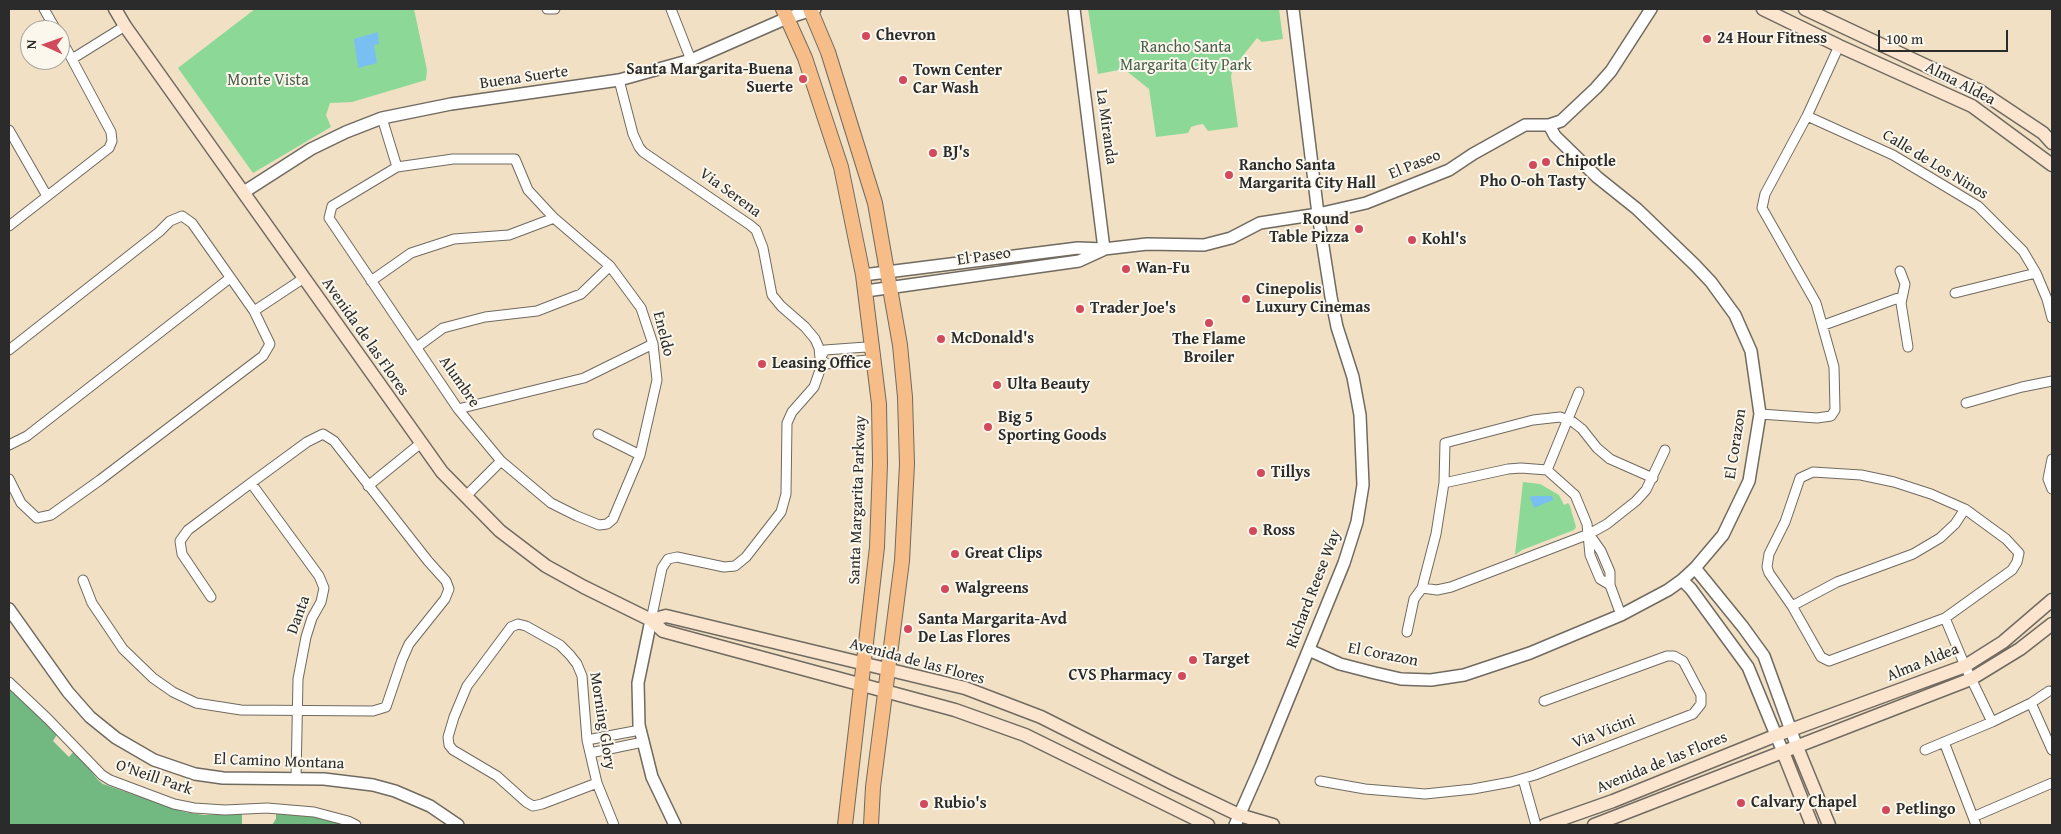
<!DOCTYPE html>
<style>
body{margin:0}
#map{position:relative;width:2061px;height:834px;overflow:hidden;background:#f1e0c3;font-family:"Gentium Book Plus",serif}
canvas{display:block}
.frame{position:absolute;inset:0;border:10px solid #2b2b2b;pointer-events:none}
.north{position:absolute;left:20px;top:20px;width:50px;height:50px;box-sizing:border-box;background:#fbf7ec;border:1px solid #a8a59f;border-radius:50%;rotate:272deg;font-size:14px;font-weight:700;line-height:20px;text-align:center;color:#2b2b2b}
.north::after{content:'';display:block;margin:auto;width:18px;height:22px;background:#d1495b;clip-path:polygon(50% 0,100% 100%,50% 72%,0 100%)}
.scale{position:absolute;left:1878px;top:30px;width:130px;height:22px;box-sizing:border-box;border:2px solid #2b2b2b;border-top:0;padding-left:6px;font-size:15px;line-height:18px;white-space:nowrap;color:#2b2b2b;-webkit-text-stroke:4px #fbf7ec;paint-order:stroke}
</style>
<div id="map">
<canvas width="2061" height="834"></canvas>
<div class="frame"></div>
<div class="north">N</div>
<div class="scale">100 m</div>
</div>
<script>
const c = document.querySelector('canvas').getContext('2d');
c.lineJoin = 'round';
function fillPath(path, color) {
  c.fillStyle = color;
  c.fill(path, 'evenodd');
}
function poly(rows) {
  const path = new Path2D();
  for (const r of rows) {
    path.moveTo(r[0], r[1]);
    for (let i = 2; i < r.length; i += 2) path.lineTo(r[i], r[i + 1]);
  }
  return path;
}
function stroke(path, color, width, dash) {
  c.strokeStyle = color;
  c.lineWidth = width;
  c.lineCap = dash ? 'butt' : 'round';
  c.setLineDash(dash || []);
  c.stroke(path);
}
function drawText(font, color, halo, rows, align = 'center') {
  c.font = font + ' "Gentium Book Plus",serif';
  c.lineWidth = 4;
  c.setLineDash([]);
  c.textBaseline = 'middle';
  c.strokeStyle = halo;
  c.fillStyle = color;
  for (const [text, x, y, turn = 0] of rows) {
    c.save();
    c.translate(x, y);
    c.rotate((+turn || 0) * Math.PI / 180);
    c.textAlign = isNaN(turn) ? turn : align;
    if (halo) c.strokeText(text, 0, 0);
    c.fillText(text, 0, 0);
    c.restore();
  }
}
fillPath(poly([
 [255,9,414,9,427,70,426,80,352,102,330,103,326,115,331,127,253,173,178,68],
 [1088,9,1279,9,1283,39,1262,42,1257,38,1233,68,1231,76,1238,127,1208,131,1203,124,1197,125,1191,127,1188,133,1156,137,1149,89,1124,69,1098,74],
 [1523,482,1540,484,1559,495,1564,505,1568,503,1570,506,1576,527,1574,530,1522,550,1515,555]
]), '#8cd997');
fillPath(poly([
 [9,687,58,733,53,741,69,757,75,750,98,780,103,784,184,812,204,815,242,813,242,825,9,825],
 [276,812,311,816,345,825,272,825,276,819]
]), '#71b980');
fillPath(poly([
 [378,32,379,44,374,45,377,63,358,68,354,39],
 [1533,496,1552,496,1553,500,1534,508,1530,497]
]), '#7abff1');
const minor = poly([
 [44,9,56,30],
 [547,9,555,9],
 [671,9,691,60],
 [72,59,125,26],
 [619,80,633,134,639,147,643,152,750,225,756,230,763,248,772,295,781,306,805,327,815,339,819,348,820,358,820,370,814,387,792,412,787,423,786,494,781,512,746,557,735,566,724,567,677,557,668,559,662,568,651,620],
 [1807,116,1893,155,1978,206,2023,251,2036,273,2047,299,2052,318],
 [382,118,397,167],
 [9,130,47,196],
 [453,159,515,159,528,190,554,218,610,266,641,308,653,344,657,380,640,455,613,519,607,524,599,525,577,516,551,503,501,461,458,409,329,218,332,206,397,167,453,159],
 [9,226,109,148,112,141,111,132,60,37],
 [1900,271,1905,284,1901,303,1908,347],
 [371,281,411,253,454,239,509,235,554,218],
 [1955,293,2036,273],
 [254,311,304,278],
 [1824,325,1901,297],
 [417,347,443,328,485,317,537,311,581,294,610,266],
 [866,347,874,353,868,360,826,364,820,358,825,350,866,347],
 [9,350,159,232,170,221,182,216,192,223,254,311,270,344,263,356,100,480,51,515,37,518,21,503,9,479],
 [1966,403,2022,387,2052,381],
 [458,409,584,378,653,344],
 [1760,414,1817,418,1831,416,1835,410,1834,367,1816,303,1762,208,1765,194,1807,116,1839,46],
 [598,434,640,455],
 [9,445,27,436,230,278],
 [2052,459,2048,479,2052,489],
 [1547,470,1579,392],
 [1813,472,1861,475,1894,482,1931,494,1965,509,2006,539,2019,553,2017,562,2012,570,1945,618,1829,661,1821,657,1792,606,1769,573,1767,567,1769,554,1785,522,1800,478,1813,472],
 [251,483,319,576,324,588,321,602,312,618,306,637,298,679,296,779],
 [1444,483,1508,469,1521,468,1547,470,1575,495,1587,524,1590,555,1600,579,1610,585],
 [368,486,421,443],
 [465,497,501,461],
 [1589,534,1601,551,1610,572,1610,585,1621,615],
 [83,580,92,603,123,649,153,678,173,692,196,703,241,710,373,711,386,707,402,660,409,644,445,599,449,589,446,581,428,561,334,441,323,434,307,442,251,483,188,530,180,541,182,554,211,597],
 [1422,588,1437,590,1451,587,1589,534,1607,524,1636,501,1646,490,1665,450],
 [1792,606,1837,582,1913,554,1940,538,1955,524,1965,509],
 [1945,618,1965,666,1992,722],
 [1407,632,1414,599,1422,588,1436,534,1444,483,1445,443,1533,420,1560,417,1573,422,1582,429,1597,448,1610,459,1653,478],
 [9,682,48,719,102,775,110,780,174,804,194,808,225,810,267,808,314,812,348,821,356,825],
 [2031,703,2052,750],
 [587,740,640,730],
 [1944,742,1973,817],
 [1925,750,1992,722,2031,703,2049,691],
 [590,753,643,742],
 [1523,779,1536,825],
 [1320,781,1365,789,1425,794,1473,789,1511,782,1535,775,1693,714,1701,704,1701,695,1683,661,1674,656,1667,656,1544,701],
 [597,783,542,804,533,806,526,802,497,776,453,750,449,745,448,737,454,717,467,686,511,627,518,624,526,626,560,645,570,655,577,664,582,676,587,740,597,783,614,825],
 [1976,825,1973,817,2052,783]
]);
const tertiary = poly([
 [1074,9,1104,249],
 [244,192,311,149,346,132,382,118,451,104,619,80,691,60,787,18,815,9],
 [863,275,1078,248,1104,249,1147,244,1204,245,1231,238,1260,223,1318,214,1366,203,1449,170,1473,154,1525,125,1549,125,1561,121,1596,88,1611,71,1651,9],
 [866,291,1079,261,1103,250],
 [1695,568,1743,627,1764,656,1797,747],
 [1682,580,1691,589,1748,667,1783,752],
 [9,609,68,692,90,717,116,738,154,760,195,774,223,778,324,779,373,785,395,791,430,806,458,825],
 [651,620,638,683,639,725,652,777,675,825],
 [1309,650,1340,664,1375,673,1401,679,1431,680,1464,675,1530,653,1621,615,1668,590,1682,580,1695,568,1723,535,1749,481,1760,414,1751,351,1735,315,1711,282,1695,265,1637,209,1597,177,1555,136,1549,125],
 [1235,825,1261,766,1344,563,1357,522,1363,485,1360,415,1353,377,1337,327,1331,297,1318,214,1293,9]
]);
const secondary = poly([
 [115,9,125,26,442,472,500,531,546,566,584,587,651,620,663,631,955,710,1025,735,1208,825],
 [1763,9,1839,46,1972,106,2052,165],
 [1805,9,1980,91,2043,133,2052,143],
 [651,620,666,616,965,688,1041,717,1172,783,1239,815,1273,825],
 [1797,747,1829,825],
 [1783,752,1812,825],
 [1545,825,1613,801,1777,735,1965,666,2003,642,2052,600],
 [1594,825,1971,679,2020,649,2052,624]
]);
const primary = poly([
 [783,9,805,58,841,167,863,275,879,404,880,464,877,547,845,825],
 [810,9,828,52,875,203,900,345,905,397,907,464,902,561,873,787,871,825]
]);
stroke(minor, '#706a60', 11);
stroke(tertiary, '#706a60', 14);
stroke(secondary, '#706a60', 15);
stroke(primary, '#706a60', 16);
stroke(minor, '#fff', 9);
stroke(tertiary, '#fff', 11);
stroke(secondary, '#fce5cf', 12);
stroke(primary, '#f7bd88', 14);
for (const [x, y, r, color] of [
 [866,36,5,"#d1495b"],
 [1707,39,5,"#d1495b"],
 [803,79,5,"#d1495b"],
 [903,80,5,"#d1495b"],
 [933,153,5,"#d1495b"],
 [1546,162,5,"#d1495b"],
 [1533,165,5,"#d1495b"],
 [1229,175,5,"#d1495b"],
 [1359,229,5,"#d1495b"],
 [1412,240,5,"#d1495b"],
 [1126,269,5,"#d1495b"],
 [1246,299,5,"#d1495b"],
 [1080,309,5,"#d1495b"],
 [1209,323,5,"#d1495b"],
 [941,339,5,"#d1495b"],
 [762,364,5,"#d1495b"],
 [997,385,5,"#d1495b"],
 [988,427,5,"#d1495b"],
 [1261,473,5,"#d1495b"],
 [1253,531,5,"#d1495b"],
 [955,554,5,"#d1495b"],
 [945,589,5,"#d1495b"],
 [908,629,5,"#d1495b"],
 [1193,660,5,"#d1495b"],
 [1182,676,5,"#d1495b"],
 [1741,803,5,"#d1495b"],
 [924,804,5,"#d1495b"],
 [1886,810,5,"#d1495b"]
]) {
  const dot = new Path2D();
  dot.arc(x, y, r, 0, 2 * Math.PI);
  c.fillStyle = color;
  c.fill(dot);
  stroke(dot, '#fbf7ec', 2);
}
drawText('bold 16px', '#2b2b2b', '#fbf7ec', [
 ["Chevron",876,36],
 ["24 Hour Fitness",1717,39],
 ["Santa Margarita-Buena",793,70,"right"],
 ["Suerte",793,88,"right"],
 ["Town Center",913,71],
 ["Car Wash",913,89],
 ["BJ's",943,153],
 ["Chipotle",1556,162],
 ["Rancho Santa",1239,166],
 ["Margarita City Hall",1239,184],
 ["Pho O-oh Tasty",1533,182,"center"],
 ["Round",1349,220,"right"],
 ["Table Pizza",1349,238,"right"],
 ["Kohl's",1422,240],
 ["Wan-Fu",1136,269],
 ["Cinepolis",1256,290],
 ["Luxury Cinemas",1256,308],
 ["Trader Joe's",1090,309],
 ["McDonald's",951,339],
 ["The Flame",1209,340,"center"],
 ["Broiler",1209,358,"center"],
 ["Leasing Office",772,364],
 ["Ulta Beauty",1007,385],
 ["Big 5",998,418],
 ["Sporting Goods",998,436],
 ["Tillys",1271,473],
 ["Ross",1263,531],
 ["Great Clips",965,554],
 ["Walgreens",955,589],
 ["Santa Margarita-Avd",918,620],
 ["De Las Flores",918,638],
 ["Target",1203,660],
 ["CVS Pharmacy",1172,676,"right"],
 ["Calvary Chapel",1751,803],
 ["Rubio's",934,804],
 ["Petlingo",1896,810]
], 'left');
drawText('16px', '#485f4b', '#fbf7ec', [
 ["Rancho Santa",1186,48],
 ["Margarita City Park",1186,66],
 ["Monte Vista",268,81]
]);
drawText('16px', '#2b2b2b', '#fbf7ec', [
 ["Buena Suerte",524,78,-8],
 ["Alma Aldea",1960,84,27],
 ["La Miranda",1106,127,82],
 ["El Paseo",1415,165,-22],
 ["Calle de Los Ninos",1935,165,31],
 ["Via Serena",730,193,36],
 ["El Paseo",984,257,-8],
 ["Eneldo",663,334,76],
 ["Avenida de las Flores",365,337,55],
 ["Alumbre",459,382,55],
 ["El Corazon",1736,444,-81],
 ["Santa Margarita Parkway",858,500,-88],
 ["Richard Reese Way",1314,589,-69],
 ["Danta",299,615,-70],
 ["El Corazon",1383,655,11],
 ["Avenida de las Flores",917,662,15],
 ["Alma Aldea",1923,663,-22],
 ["Morning Glory",602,721,81],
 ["Via Vicini",1604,732,-22],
 ["El Camino Montana",279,762,2],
 ["Avenida de las Flores",1662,763,-22],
 ["O'Neill Park",154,778,19]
]);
</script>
